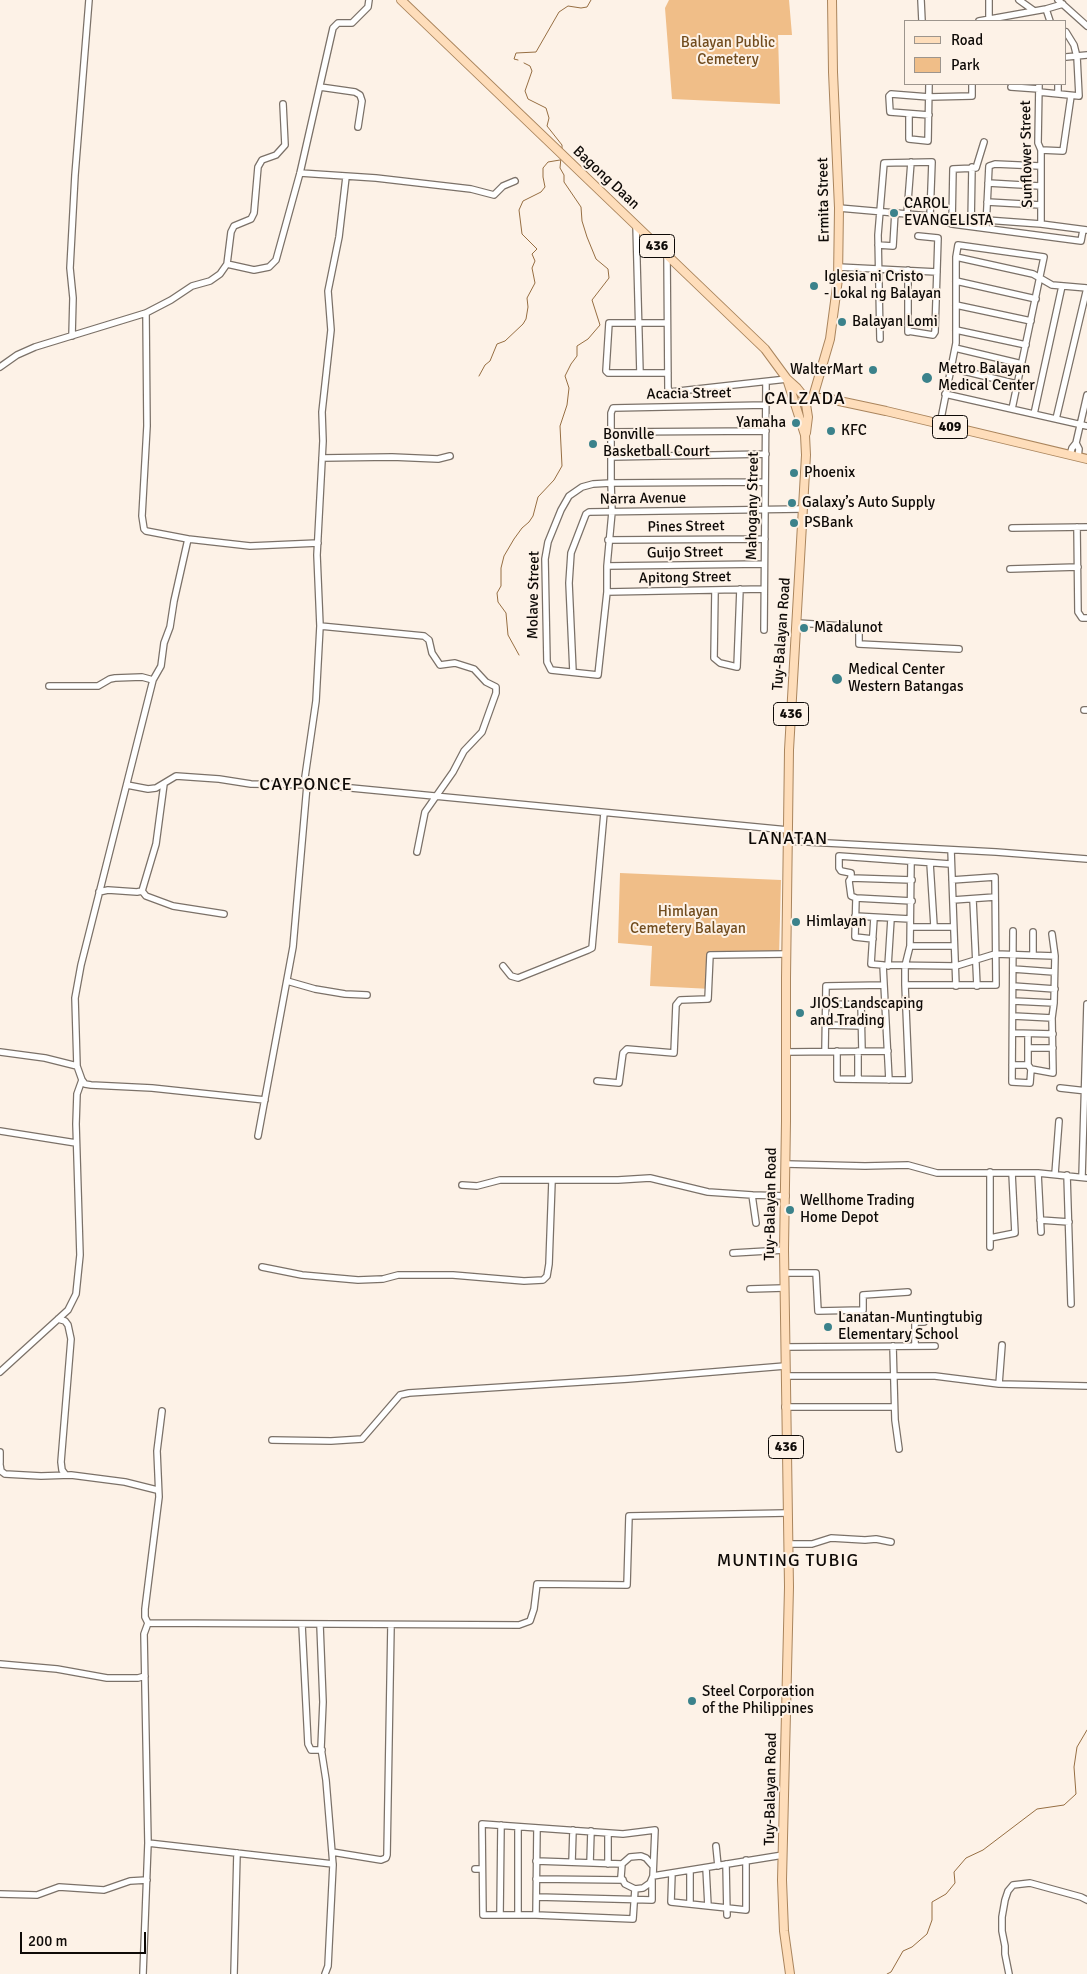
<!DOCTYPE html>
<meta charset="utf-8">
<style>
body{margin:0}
#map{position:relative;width:1087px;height:1974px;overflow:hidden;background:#fdf2e7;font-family:Signika,sans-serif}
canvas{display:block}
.legend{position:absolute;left:904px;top:20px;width:162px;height:65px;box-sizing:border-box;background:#fdf2e7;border:1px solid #9d958d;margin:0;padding:6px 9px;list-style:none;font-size:15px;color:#0e0a07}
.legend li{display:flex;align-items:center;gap:10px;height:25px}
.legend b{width:25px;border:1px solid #9d958d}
.scale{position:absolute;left:20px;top:1932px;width:126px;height:22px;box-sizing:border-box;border:2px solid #0e0a07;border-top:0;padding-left:6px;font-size:15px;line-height:18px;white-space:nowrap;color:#0e0a07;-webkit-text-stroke:4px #fdf2e7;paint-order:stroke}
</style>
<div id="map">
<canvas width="1087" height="1974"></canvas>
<ul class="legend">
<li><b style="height:6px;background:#feddba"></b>Road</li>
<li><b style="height:14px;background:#f0be88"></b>Park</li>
</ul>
<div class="scale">200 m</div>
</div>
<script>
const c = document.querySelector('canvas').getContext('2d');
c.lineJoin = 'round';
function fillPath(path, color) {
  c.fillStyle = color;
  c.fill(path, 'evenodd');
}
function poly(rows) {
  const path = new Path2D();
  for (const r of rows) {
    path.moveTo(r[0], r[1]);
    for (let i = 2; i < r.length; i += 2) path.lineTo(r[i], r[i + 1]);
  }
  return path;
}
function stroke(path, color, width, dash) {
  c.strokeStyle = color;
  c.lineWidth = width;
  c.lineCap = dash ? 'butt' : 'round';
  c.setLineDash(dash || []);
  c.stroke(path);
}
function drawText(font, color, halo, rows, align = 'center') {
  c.font = font + ' Signika,sans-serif';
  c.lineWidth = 4;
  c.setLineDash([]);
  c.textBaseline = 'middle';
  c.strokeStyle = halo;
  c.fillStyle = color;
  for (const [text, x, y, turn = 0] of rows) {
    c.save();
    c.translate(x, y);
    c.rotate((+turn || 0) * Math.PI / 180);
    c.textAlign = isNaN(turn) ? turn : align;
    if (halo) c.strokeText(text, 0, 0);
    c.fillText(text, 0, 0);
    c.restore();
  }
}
fillPath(poly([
 [669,0,789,0,792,35,778,35,780,104,672,99,665,8],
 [620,873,781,880,779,956,712,957,712,989,650,986,652,946,618,943]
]), '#f0be88');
stroke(poly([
 [518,60,514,59,516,53,536,52,559,12,568,6,581,8,587,7,591,0],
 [524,63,530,66,532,71,525,91,528,99,546,108,549,118,547,126,562,145,562,151],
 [479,376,485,365,490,361,497,344,505,341,523,324,526,319,528,307,527,298,535,283,532,268,535,261,532,254,537,249,522,234,519,210,523,201,541,192,545,187,543,177,543,168,548,162,560,160],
 [519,655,508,635,506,613,498,602,497,593,501,586,501,568,504,556,514,539,522,528,529,522,533,516,538,497,554,480,562,466,560,426,567,405,569,388,565,376,571,364,577,356,577,346,588,339,600,325,592,300,609,278,608,269,596,259,587,237,582,221,581,207,564,182,564,175,560,168,561,157],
 [887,1974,891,1972,903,1951,912,1947,927,1934,932,1920,932,1902,946,1894,955,1883,954,1872,966,1858,983,1850,1037,1809,1064,1805,1076,1794,1074,1767,1077,1747,1087,1730]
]), '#966e42', 1);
const minor = poly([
 [921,0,922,21],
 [989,0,989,19],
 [1019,0,1033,10],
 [1058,0,1087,26],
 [1046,9,1050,21],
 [979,21,1046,9,1063,4],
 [1066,57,1087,55],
 [1039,84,1038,143,1041,150,1041,224],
 [320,87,355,92,360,95,362,101,358,127],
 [1011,87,1039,89],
 [1039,92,1079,96,1077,57,1074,45,1066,32],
 [1058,94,1058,84],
 [909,114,909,139,928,141,929,84],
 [929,115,890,112,889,96,891,94,929,97,972,96,972,84],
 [1041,150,1063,151,1071,96],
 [300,173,376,178,471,189,494,195,503,186,515,181],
 [988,183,1040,186],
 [987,202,1041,205],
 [839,208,930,216,952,224,1081,241,1083,230],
 [907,214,911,162],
 [986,220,1041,224,1087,230],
 [952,224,953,169,976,168,984,142],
 [636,225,640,373],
 [971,225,972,167],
 [986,227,989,166,995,164,1040,166],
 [878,245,893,246,895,212],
 [667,254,668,388,670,392,787,379],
 [956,257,1033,274,1052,285,1087,288],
 [227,264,254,270,269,267,276,260,300,173,333,28,338,23,352,23,368,7,369,0],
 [838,267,937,272],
 [956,281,1036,299],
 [956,305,1031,321],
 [146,313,147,426,142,516,144,529,146,531,188,539,250,546,318,543],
 [667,323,609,323,606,371,608,373,668,373],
 [956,330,1026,345],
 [908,331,933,335,935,332,938,238,918,236],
 [908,332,908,270],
 [72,336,73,298,70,268,75,175,89,0],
 [880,339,878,235,884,163,932,162,930,216],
 [955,348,1022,364],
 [0,367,17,355,35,347,146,313,171,300,192,286,210,281,220,274,227,264,231,232,234,226,251,219,254,213,258,167,262,160,276,155,285,145,283,104],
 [951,368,1017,384],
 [945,394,1087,426],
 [1034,414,1062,286],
 [1056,419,1087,288],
 [940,424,956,343,956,257,958,245,1044,257,1012,409],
 [611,432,766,431],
 [1076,443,1079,449,1078,457],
 [1070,455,1072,448,1076,443,1087,395],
 [611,457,766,454],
 [322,458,392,457,438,459,450,456],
 [765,482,611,483,593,484,582,487,569,496,561,510,548,542,545,559,547,662,551,670,598,675,607,592,607,566,612,512,611,483,611,413,613,408,766,405],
 [1077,527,1078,612,1082,618,1087,618],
 [1012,528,1087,527],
 [188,539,174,601,170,627,164,643,161,666,153,680,81,965,75,998,77,1066,82,1080,85,1084,91,1085,152,1088,265,1100],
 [608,540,765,539],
 [607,566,764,564],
 [1010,569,1078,567],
 [715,590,714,658,720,663,737,667,740,589],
 [607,592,764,589],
 [798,623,859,627,859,644,959,649],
 [320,626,424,636,429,640,432,653,440,665,455,663,474,669,486,682,496,687,496,693,482,732,464,751,453,772,425,812,417,852],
 [764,630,766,382],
 [573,672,569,583,571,553,586,514,589,512,802,509],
 [49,686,98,686,110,679,115,678,142,677,153,680],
 [1084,710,1087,710],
 [164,784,156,844,142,891,146,896,173,906,224,914],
 [127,785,148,789,156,788,176,776,219,779,251,784,320,785,788,830],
 [789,841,996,852,1087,859],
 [951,850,956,986],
 [930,863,934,926],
 [851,878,851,873,841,871,839,868,839,856,950,864],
 [912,880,851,878,849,881,851,896,856,898,912,901],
 [99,892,108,890,137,892,142,891],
 [856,898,855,937,873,939],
 [953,900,995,897],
 [973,900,977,986],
 [855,916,910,919],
 [874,918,871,964,883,965],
 [911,927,953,927],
 [1013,931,1012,1082,1030,1083,1031,1069,1028,1065,1028,1034],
 [910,946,954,946],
 [1033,954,1033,932],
 [503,966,511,976,518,978,588,950,592,948,604,813],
 [888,966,891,919],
 [1013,969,1054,972],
 [287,981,315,989,345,994,367,995],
 [905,985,996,985,995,877,952,880],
 [1013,986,1055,989],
 [1013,1001,1054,1003],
 [826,1004,885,1005],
 [861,1004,862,1051],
 [1013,1016,1052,1018],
 [826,1025,862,1026],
 [1013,1033,1053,1034],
 [1028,1048,1053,1048],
 [825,1051,826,986,884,985],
 [837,1051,837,1079,909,1080,905,985,905,966,910,946,911,862],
 [0,1052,45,1058,77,1066],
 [786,1052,888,1051],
 [1012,1065,1028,1065],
 [1031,1069,1053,1073,1052,1018,1054,1003,1055,956,1052,934],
 [858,1079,858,1051],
 [889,1080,883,965,956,966,995,954,1055,956],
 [597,1081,619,1083,623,1053,627,1049,674,1053,676,1005,680,1000,708,999,710,955,786,954],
 [1060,1088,1087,1091],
 [0,1131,76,1143],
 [258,1136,293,947,307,785,305,777,316,701,320,626,317,555,323,441,322,412,331,330,328,291,339,237,346,177],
 [786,1164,865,1166,908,1165,937,1173,1038,1173,1087,1178],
 [990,1172,990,1247],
 [1038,1173,1041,1232],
 [1055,1174,1059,1121],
 [1067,1175,1071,1304],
 [1082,1177,1087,1004],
 [462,1185,477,1186,500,1180,618,1180,650,1178,708,1192,752,1195,786,1196],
 [752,1195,756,1223],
 [1040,1220,1069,1222],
 [990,1238,1015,1233,1012,1173],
 [733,1253,784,1250],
 [262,1267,302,1275,358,1280,383,1279,398,1275,453,1275,524,1281,543,1280,547,1276,549,1264,552,1181],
 [784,1273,816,1273,818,1311,863,1310,863,1295,908,1292],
 [750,1289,784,1288],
 [58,1319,65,1321,68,1325,71,1339,61,1462,62,1470,65,1474],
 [893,1346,895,1420,899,1449],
 [915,1346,915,1322,924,1322],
 [785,1347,935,1346],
 [0,1372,68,1310,76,1294,80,1255,76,1124,77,1094,82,1080],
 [785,1376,935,1376,999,1384,1087,1386],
 [999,1384,1002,1345],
 [785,1407,894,1407],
 [272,1440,331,1441,362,1439,400,1395,409,1393,628,1379,785,1366],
 [0,1452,0,1463],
 [0,1465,1,1471,5,1474,41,1476,71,1475,125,1482,157,1490],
 [788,1544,812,1544,831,1538,865,1540,876,1539,891,1542],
 [148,1623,145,1617,145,1609,159,1497,157,1451,162,1411],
 [302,1625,308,1744,311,1750,322,1750],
 [320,1625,323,1702,321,1748,326,1780,333,1865,328,1966,325,1974],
 [0,1664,57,1669,107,1678,138,1678,145,1676],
 [148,1843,333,1864],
 [716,1846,718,1866],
 [332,1852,381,1860,386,1858,387,1855,391,1625],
 [536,1861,622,1864],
 [572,1862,573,1830],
 [590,1863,591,1831],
 [608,1864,608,1833],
 [726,1864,727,1915],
 [706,1868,708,1906],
 [475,1869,482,1869],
 [690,1870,690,1904],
 [672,1873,671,1902,746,1910,746,1860],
 [653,1876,783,1855],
 [536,1879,623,1880],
 [635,1889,633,1919,536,1915,483,1915,482,1824,623,1834,655,1830,653,1876,650,1883,643,1888,635,1889,625,1884,621,1877,622,1864,630,1857,641,1856,646,1858,653,1866],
 [0,1894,37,1895,59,1887,104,1890,130,1881,147,1880],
 [537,1897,652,1900,652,1880],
 [500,1915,501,1825],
 [518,1915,518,1827],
 [536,1915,537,1828],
 [143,1974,148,1843,144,1634,148,1623,519,1625,530,1621,534,1609,537,1584,627,1585,629,1516,787,1513],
 [234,1974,237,1853],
 [1009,1974,1005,1954,1005,1946,1002,1931,1002,1917,1005,1900,1008,1891,1013,1885,1030,1883,1081,1897,1087,1900]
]);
const major = poly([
 [401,0,765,349,787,379,797,388,805,398,808,417,806,433],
 [787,379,805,435,806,455,789,750,786,978,786,1121,784,1250,789,1587,782,1880,784,1931,790,1974],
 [813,397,830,339,838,279,839,208,833,72,832,0],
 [810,398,825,398,886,411,1087,459]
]);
stroke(minor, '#7b7168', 8);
stroke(major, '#aa855d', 10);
stroke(minor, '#fff', 5.5);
stroke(major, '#feddba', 8);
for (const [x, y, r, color] of [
 [894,213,5,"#3b828b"],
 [814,286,5,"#3b828b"],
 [842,322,5,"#3b828b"],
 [873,370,5,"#3b828b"],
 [927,378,6,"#3b828b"],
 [796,423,5,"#3b828b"],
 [831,431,5,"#3b828b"],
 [593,444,5,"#3b828b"],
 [794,473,5,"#3b828b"],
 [792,503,5,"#3b828b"],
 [794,523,5,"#3b828b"],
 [804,628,5,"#3b828b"],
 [837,679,6,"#3b828b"],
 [796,922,5,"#3b828b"],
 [800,1013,5,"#3b828b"],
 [790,1210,5,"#3b828b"],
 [828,1327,5,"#3b828b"],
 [692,1701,5,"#3b828b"]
]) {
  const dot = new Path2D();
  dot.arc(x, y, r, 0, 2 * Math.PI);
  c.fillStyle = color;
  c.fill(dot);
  stroke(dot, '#fdf2e7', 2);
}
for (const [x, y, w] of [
 [657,246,35],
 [950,427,35],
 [791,714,35],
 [786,1447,35]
]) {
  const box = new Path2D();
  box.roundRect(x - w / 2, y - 11.5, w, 23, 4);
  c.fillStyle = '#fdf2e7';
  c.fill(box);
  stroke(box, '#0e0a07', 1);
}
drawText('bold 14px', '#0e0a07', null, [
 ["436",657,246],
 ["409",950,427],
 ["436",791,714],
 ["436",786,1447]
]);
drawText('15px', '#714c1e', '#fdf2e7', [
 ["Balayan Public",728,43],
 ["Cemetery",728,60],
 ["Himlayan",688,912],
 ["Cemetery Balayan",688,929]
]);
drawText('15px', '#0e0a07', '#fdf2e7', [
 ["Sunflower Street",1027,154,-91],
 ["Bagong Daan",606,178,43],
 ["Ermita Street",824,200,-91],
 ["Acacia Street",689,394,-1],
 ["Narra Avenue",643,499,-1],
 ["Mahogany Street",753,506,-89],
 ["Pines Street",686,527,-1],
 ["Guijo Street",685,553,-1],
 ["Apitong Street",685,578,-1],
 ["Molave Street",534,595,-89],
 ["Tuy-Balayan Road",782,634,-86],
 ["Tuy-Balayan Road",771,1204,-89],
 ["Tuy-Balayan Road",771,1789,-89]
]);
drawText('15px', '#0e0a07', '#fdf2e7', [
 ["CAROL",904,204],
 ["EVANGELISTA",904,221],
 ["Iglesia ni Cristo",824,277],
 ["- Lokal ng Balayan",824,294],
 ["Balayan Lomi",852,322],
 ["Metro Balayan",938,369],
 ["Medical Center",938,386],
 ["WalterMart",863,370,"right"],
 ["Yamaha",786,423,"right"],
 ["KFC",841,431],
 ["Bonville",603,435],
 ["Basketball Court",603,452],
 ["Phoenix",804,473],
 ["Galaxy’s Auto Supply",802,503],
 ["PSBank",804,523],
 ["Madalunot",814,628],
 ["Medical Center",848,670],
 ["Western Batangas",848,687],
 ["Himlayan",806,922],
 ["JIOS Landscaping",810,1004],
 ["and Trading",810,1021],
 ["Wellhome Trading",800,1201],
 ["Home Depot",800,1218],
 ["Lanatan-Muntingtubig",838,1318],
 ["Elementary School",838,1335],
 ["Steel Corporation",702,1692],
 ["of the Philippines",702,1709]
], 'left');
c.letterSpacing = '1px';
drawText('18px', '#0e0a07', '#fdf2e7', [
 ["CALZADA",805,399],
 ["CAYPONCE",306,785],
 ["LANATAN",788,839],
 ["MUNTING TUBIG",788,1561]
]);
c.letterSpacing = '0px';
</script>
